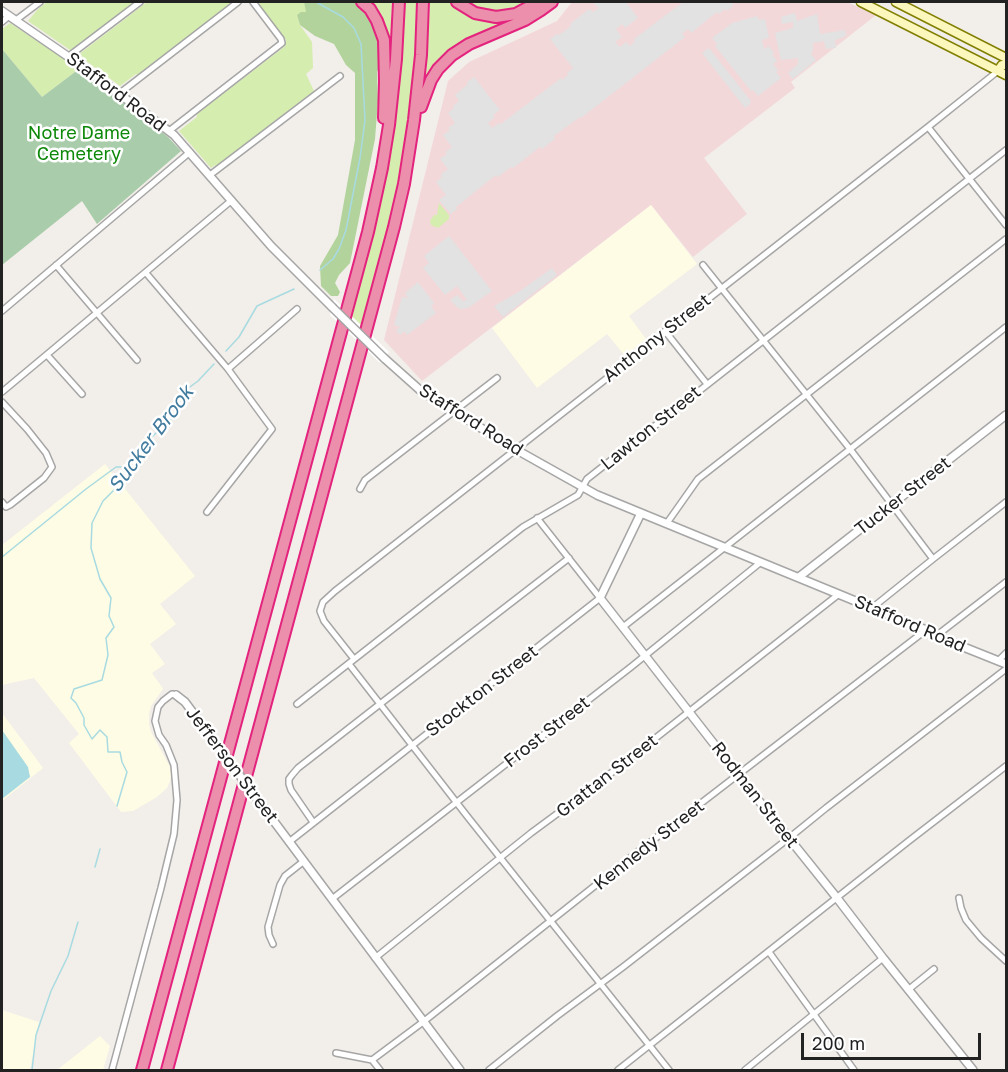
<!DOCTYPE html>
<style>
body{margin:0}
#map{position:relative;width:1008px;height:1072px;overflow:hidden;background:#f2eee9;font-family:"Golos Text",sans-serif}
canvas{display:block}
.frame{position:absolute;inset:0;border:3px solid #222;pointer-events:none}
.scale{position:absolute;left:801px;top:1033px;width:180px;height:27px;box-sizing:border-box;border:3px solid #222;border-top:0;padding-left:8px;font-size:18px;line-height:21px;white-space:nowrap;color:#222;-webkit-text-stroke:4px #fff;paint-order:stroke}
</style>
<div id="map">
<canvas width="1008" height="1072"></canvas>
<div class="frame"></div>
<div class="scale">200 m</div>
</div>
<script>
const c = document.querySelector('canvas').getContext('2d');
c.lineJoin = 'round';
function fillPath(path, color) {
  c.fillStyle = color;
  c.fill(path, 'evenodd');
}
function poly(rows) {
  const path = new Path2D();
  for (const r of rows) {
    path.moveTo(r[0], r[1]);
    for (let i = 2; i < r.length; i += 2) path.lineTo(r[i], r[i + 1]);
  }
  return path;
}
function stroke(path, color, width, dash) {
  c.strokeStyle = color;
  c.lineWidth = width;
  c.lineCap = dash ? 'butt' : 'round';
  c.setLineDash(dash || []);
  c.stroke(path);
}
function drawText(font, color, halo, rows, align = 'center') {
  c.font = font + ' "Golos Text",sans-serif';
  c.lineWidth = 5;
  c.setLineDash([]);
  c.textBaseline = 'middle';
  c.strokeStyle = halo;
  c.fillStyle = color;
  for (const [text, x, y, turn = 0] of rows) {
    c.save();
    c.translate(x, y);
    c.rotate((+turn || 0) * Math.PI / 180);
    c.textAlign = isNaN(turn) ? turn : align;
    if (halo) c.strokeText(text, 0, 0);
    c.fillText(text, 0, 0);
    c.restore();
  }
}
fillPath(poly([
 [572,2,847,2,876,15,791,82,795,88,704,158,747,214,693,257,651,205,422,381,384,340,448,81,469,62,557,21]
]), '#f3d8da');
fillPath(poly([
 [651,205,697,264,629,316,646,339,625,356,607,334,537,388,492,328],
 [105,464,195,576,160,604,176,624,150,644,165,664,152,673,162,687,163,689,151,706,149,715,149,724,151,732,170,767,171,774,170,781,167,788,157,797,133,811,121,812,69,743,79,734,34,678,2,685,2,545],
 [2,713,43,768,2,801],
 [2,1010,39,1022,30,1070,2,1070],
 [100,1036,110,1046,103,1070,57,1070]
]), '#fffce5');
fillPath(poly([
 [47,2,135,2,72,50,70,50,28,21,38,9],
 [147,2,233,2,137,75,136,74,120,86,78,55],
 [256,2,304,2,307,13,297,15,300,25,312,42,313,68,306,74,314,91,216,166,215,165,211,168,179,131,197,117,197,114,284,47,286,44,286,40],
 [367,2,392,2,390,48,387,48],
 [403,2,419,2,416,67,400,181,364,328,350,315,367,255],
 [430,2,452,2,454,4,516,18,517,20,468,41,429,76,426,75],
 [461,2,533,2,517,11,487,14],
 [10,23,79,69,42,97,2,49,2,29],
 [439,203,449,215,449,219,438,228,431,225,430,221,434,215,437,215]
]), '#d5edae');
fillPath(poly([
 [304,2,357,2,362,6,370,16,380,40,381,64,377,72,378,101,375,139,350,263,339,275,335,283,340,292,338,296,331,296,321,286,320,266,338,235,355,140,355,73,346,65,334,44,315,36,300,25,297,15,301,12,306,12]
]), '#b3d39c');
fillPath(poly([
 [2,49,42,97,79,69,168,137,181,151,97,224,82,201,2,265]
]), '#a9ccaa');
fillPath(poly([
 [592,2,626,2,638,18,625,28,622,24,616,29,622,37,615,42,620,47,626,42,630,46,635,41,634,39,683,2,735,2,732,4,733,6,727,11,725,9,719,14,717,12,691,33,688,29,682,34,685,37,581,118,580,117,554,136,555,139,542,149,540,147,513,168,511,167,498,177,496,175,456,207,457,209,451,214,439,200,446,195,436,182,442,177,441,174,448,169,440,159,447,154,445,152,452,147,443,135,450,130,448,128,455,123,448,113,454,108,453,106,459,101,455,95,468,84,467,82,474,77,500,110,493,115,495,117,488,123,492,128,499,123,501,124,561,78,562,80,568,75,567,73,573,68,550,39,557,34,559,35,571,26,570,24,589,9,593,12,599,8],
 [795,13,797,21,817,14,820,34,845,30,846,36,835,40,836,48,826,49,824,41,813,43,813,50,811,54,816,60,793,79,788,73,798,64,798,58,781,60,775,33,793,28,793,22,782,24,781,17],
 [757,16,759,20,765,19,769,38,762,40,764,49,769,46,774,53,772,54,777,61,773,64,778,70,776,72,781,78,758,96,753,90,751,91,715,46,717,44,712,38,732,23],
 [709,48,751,101,750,104,745,108,702,53],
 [449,236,492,291,468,308,461,309,458,308,450,300,457,295,463,301,467,300,457,286,445,295,423,268,429,263,424,256],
 [552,268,557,275,503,317,494,306,520,291],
 [418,282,434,303,431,306,436,313,407,335,404,331,400,335,396,330,400,327,394,325,402,297,408,298,405,293]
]), '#e2e2e2');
fillPath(poly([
 [2,730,28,767,30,777,2,799]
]), '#a8dbe1');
fillPath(poly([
 [334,299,389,352,380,363,330,315]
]), '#fff');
stroke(poly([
 [316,2,343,17,354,28,361,44,365,120,360,158,346,230,339,249,333,259,320,270],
 [226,351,239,337,257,306,294,289],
 [2,557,86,489,116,467,125,467],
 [117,806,127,772,122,762,120,752,108,752,107,737,100,730,92,739,84,725,84,718,76,703,71,698,74,689,102,680,108,655,106,638,114,627,109,616,111,598,100,579,91,548,92,523,103,501,116,488,125,467,140,448,171,419,171,409,179,395,198,381,214,364],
 [95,867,100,849],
 [32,1070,36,1035,51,991,68,956,78,922]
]), '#a8dbe1', 1.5);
const minor = poly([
 [16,20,40,2],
 [2,22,9,16],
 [69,56,140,2],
 [120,93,238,2],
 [928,127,1006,225],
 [169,131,282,43,281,39,253,2],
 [210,175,340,76],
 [56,265,137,360],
 [703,265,850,449,933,559],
 [146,273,228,369,272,429,207,512],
 [2,311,190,152],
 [665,331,707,384],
 [47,355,82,394],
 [228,369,297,309],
 [2,392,232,200],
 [2,402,27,429,46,453,52,467,44,478,10,505,6,507,2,502],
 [360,489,365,480,497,378],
 [667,523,698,479,1006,239],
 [872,608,933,559,1006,502],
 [623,627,1006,327],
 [936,636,1006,582],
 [354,659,324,621,320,611,323,602,335,591,928,127,998,71],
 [998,661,1006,653],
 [349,664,467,816,669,1070],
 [297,704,523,527,578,495,587,479,1006,150],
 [313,822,291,790,289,784,289,779,292,775,298,768,380,704,569,558],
 [289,842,600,598,537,518],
 [959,898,961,908,966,920,981,938,1006,961],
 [332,899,631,667,761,562],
 [273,944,269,935,268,927,280,885,285,876,304,861],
 [769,952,854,1070],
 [375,958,531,833,592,788,839,594],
 [908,990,934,969],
 [336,1053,372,1060,380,1070],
 [372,1060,423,1022,635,854,926,630],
 [112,1070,161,888,174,834,177,800,174,765,166,745,159,735,155,721,158,707,163,701,172,694,176,695],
 [489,1070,557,1016,623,967,789,838,826,808,1006,669],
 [618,1070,910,840,1006,766],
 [745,1070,883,958]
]);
const tertiary = poly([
 [2,11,89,71,174,135,271,246,332,307],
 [384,358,421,391,515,449,597,495,926,630,936,636,1006,664],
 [641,513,600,598,739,776,837,898,883,958,973,1070],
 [799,577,1006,415],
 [176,695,185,702,214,741],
 [258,800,460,1070]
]);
const secondary = poly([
 [861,2,1006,75],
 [896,2,1006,58],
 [998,71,1002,65,1006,65]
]);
const motorway = poly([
 [362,2,370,9,377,21,384,40,385,82,384,118],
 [457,2,475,13,496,17,516,14,538,2],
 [421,107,431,80,438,69,452,55,469,44,525,20,541,10,552,2],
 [142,1070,368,232,382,168,389,125,396,59,399,2],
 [167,1070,394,227,404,184,414,120,421,55,423,2]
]);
stroke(minor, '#a6a6a6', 8);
stroke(tertiary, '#a6a6a6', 10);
stroke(secondary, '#817f01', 11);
stroke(motorway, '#e3237d', 14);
stroke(minor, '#fff', 5);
stroke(tertiary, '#fff', 7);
stroke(secondary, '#fcf7bd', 8);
stroke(motorway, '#eb8fac', 10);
const tertiaryBridge = poly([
 [332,307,384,358],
 [214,741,258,800]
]);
stroke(tertiaryBridge, '#a6a6a6', 10, []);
stroke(tertiaryBridge, '#fff', 7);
drawText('18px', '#222', '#fff', [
 ["Stafford Road",116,92,37],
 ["Anthony Street",657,338,-38],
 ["Stafford Road",471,420,32],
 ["Lawton Street",651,428,-39],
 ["Tucker Street",903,496,-38],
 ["Stafford Road",910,624,23],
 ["Stockton Street",482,691,-38],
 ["Frost Street",547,732,-38],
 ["Jefferson Street",232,765,53],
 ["Grattan Street",607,776,-38],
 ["Rodman Street",755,795,52],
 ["Kennedy Street",649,845,-38]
]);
drawText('18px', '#0d8808', '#fff', [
 ["Notre Dame",79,133],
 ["Cemetery",79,154]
]);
drawText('italic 20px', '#417b9e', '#fff', [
 ["Sucker Brook",151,439,-53]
]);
</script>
